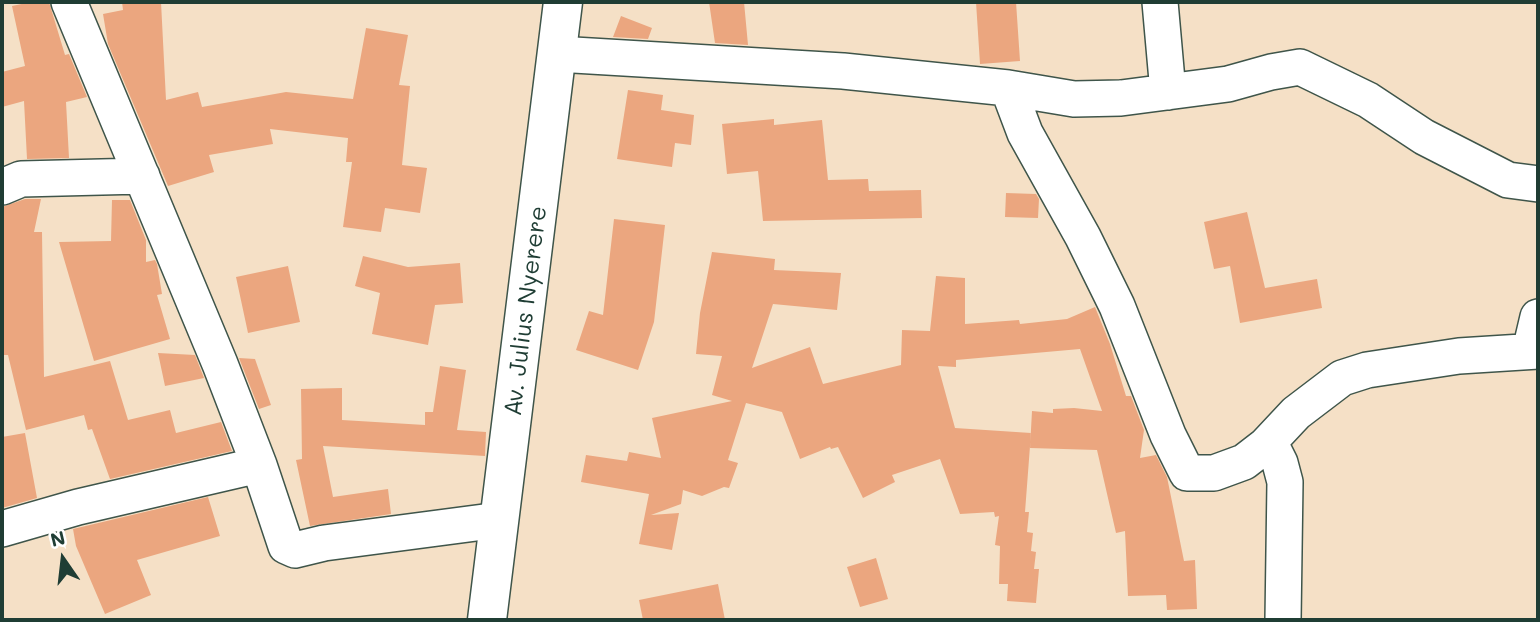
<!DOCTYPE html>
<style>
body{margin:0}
#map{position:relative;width:1540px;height:622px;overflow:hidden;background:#f5e0c6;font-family:Mali,sans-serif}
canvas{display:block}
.frame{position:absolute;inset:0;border:4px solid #1f3d34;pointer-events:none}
.north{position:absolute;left:28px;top:524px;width:70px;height:70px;-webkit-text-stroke:5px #fff;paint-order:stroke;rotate:346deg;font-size:19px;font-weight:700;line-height:28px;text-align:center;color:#1f3d34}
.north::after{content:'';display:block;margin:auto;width:24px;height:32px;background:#1f3d34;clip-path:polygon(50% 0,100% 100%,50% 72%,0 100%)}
</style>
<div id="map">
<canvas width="1540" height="622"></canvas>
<div class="frame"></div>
<div class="north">N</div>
</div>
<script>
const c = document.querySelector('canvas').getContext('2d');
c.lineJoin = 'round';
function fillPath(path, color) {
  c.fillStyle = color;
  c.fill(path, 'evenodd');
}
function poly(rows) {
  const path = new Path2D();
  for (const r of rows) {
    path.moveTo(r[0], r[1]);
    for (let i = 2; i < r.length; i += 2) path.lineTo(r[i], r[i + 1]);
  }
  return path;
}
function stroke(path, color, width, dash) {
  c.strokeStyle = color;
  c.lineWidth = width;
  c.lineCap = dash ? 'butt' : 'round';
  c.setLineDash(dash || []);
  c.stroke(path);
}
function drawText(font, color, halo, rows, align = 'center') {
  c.font = font + ' Mali,sans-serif';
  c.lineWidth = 7;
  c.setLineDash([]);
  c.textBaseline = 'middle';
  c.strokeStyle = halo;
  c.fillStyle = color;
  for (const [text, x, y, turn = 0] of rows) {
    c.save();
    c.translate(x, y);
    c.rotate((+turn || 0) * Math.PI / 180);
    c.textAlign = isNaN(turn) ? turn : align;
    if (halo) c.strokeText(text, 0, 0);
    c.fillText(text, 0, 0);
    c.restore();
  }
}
fillPath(poly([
 [31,2,49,2,65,55,69,54,87,97,66,102,69,158,27,159,24,101,2,107,2,72,25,66,12,6],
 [122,2,161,2,166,100,198,92,202,107,286,92,353,99,366,28,408,35,399,85,410,86,402,165,427,168,420,213,385,208,381,232,343,227,352,162,346,162,348,138,270,129,273,144,209,155,214,172,168,186,108,44,103,14,123,10],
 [709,2,744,2,748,45,715,43],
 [976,2,1016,2,1020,61,980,64],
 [621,16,652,28,648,39,613,37],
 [628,90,663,95,661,110,694,115,691,145,675,143,672,167,617,159],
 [774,119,774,125,822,120,828,180,868,179,869,191,921,190,922,218,763,221,758,171,727,174,722,124],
 [1006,193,1036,194,1039,199,1038,218,1005,217],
 [25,199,41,199,34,232,42,232,44,377,110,361,128,420,170,410,176,433,221,422,232,451,110,479,92,429,88,430,84,415,26,430,8,355,2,355,2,207],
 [112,200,130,200,146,240,146,262,155,260,157,264,162,294,157,295,170,339,94,361,59,242,111,241],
 [1247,212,1265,288,1317,279,1322,308,1240,323,1230,266,1214,269,1204,222],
 [614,219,665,225,654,322,638,370,576,350,589,311,603,315],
 [712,252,775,259,774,270,841,273,837,310,773,304,752,368,810,347,823,384,901,365,902,330,930,331,936,276,965,278,965,324,1019,320,1020,324,1067,319,1095,307,1110,344,1126,396,1131,396,1144,430,1140,458,1156,455,1167,477,1184,561,1195,560,1197,609,1167,610,1166,595,1128,596,1125,531,1116,533,1097,450,1030,448,1032,411,1053,413,1053,409,1074,408,1102,411,1080,349,956,360,956,367,938,366,955,428,1031,433,1025,512,1029,512,1027,532,1033,533,1031,551,1036,552,1034,569,1039,569,1036,603,1007,601,1008,584,999,584,1000,546,995,545,999,516,995,517,994,512,960,514,940,459,892,475,895,482,863,498,838,447,831,449,830,447,800,459,782,412,746,403,728,460,738,463,729,488,724,487,702,496,683,490,681,504,651,515,679,513,672,550,639,544,649,494,581,482,586,455,627,461,629,452,661,458,652,418,732,401,712,395,722,356,696,354,700,313],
 [363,256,408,267,460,263,463,303,435,305,428,345,372,334,380,293,355,286],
 [288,266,300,322,248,333,236,277],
 [158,353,195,355,204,378,165,386],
 [239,358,255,359,271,405,259,409],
 [440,366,466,370,457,430,486,432,485,456,323,446,333,497,388,489,391,514,310,526,296,460,302,459,301,389,342,388,342,420,425,425,425,412,433,412],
 [25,433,37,498,2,508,2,437],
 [208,497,220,536,137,560,151,595,105,614,76,546,73,529],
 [876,558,888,599,860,607,847,567],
 [718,584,725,620,643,620,639,600]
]), '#eba67f');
const minor = poly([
 [69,2,220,364,259,465,286,546,295,550,324,543,499,520],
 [1160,2,1168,92],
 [557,54,843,71,1008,88,1074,99,1121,98,1228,84,1271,72,1300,67,1368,100,1424,137,1508,180,1538,184],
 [1008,88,1025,133,1083,237,1117,306,1168,435,1187,473,1214,473,1244,462,1266,445,1296,413,1342,378,1367,370,1459,356,1538,351],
 [2,187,21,179,142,176],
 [1530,351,1538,317],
 [1266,445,1275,453,1280,463,1285,482,1283,620],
 [2,529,78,507,259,465]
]);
const major = poly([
 [487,620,563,2]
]);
stroke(minor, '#3f554a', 38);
stroke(major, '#3f554a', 41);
stroke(minor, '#fff', 35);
stroke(major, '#fff', 38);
drawText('24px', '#1f3d34', '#fff', [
 ["Av. Julius Nyerere",526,311,-83]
]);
</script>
